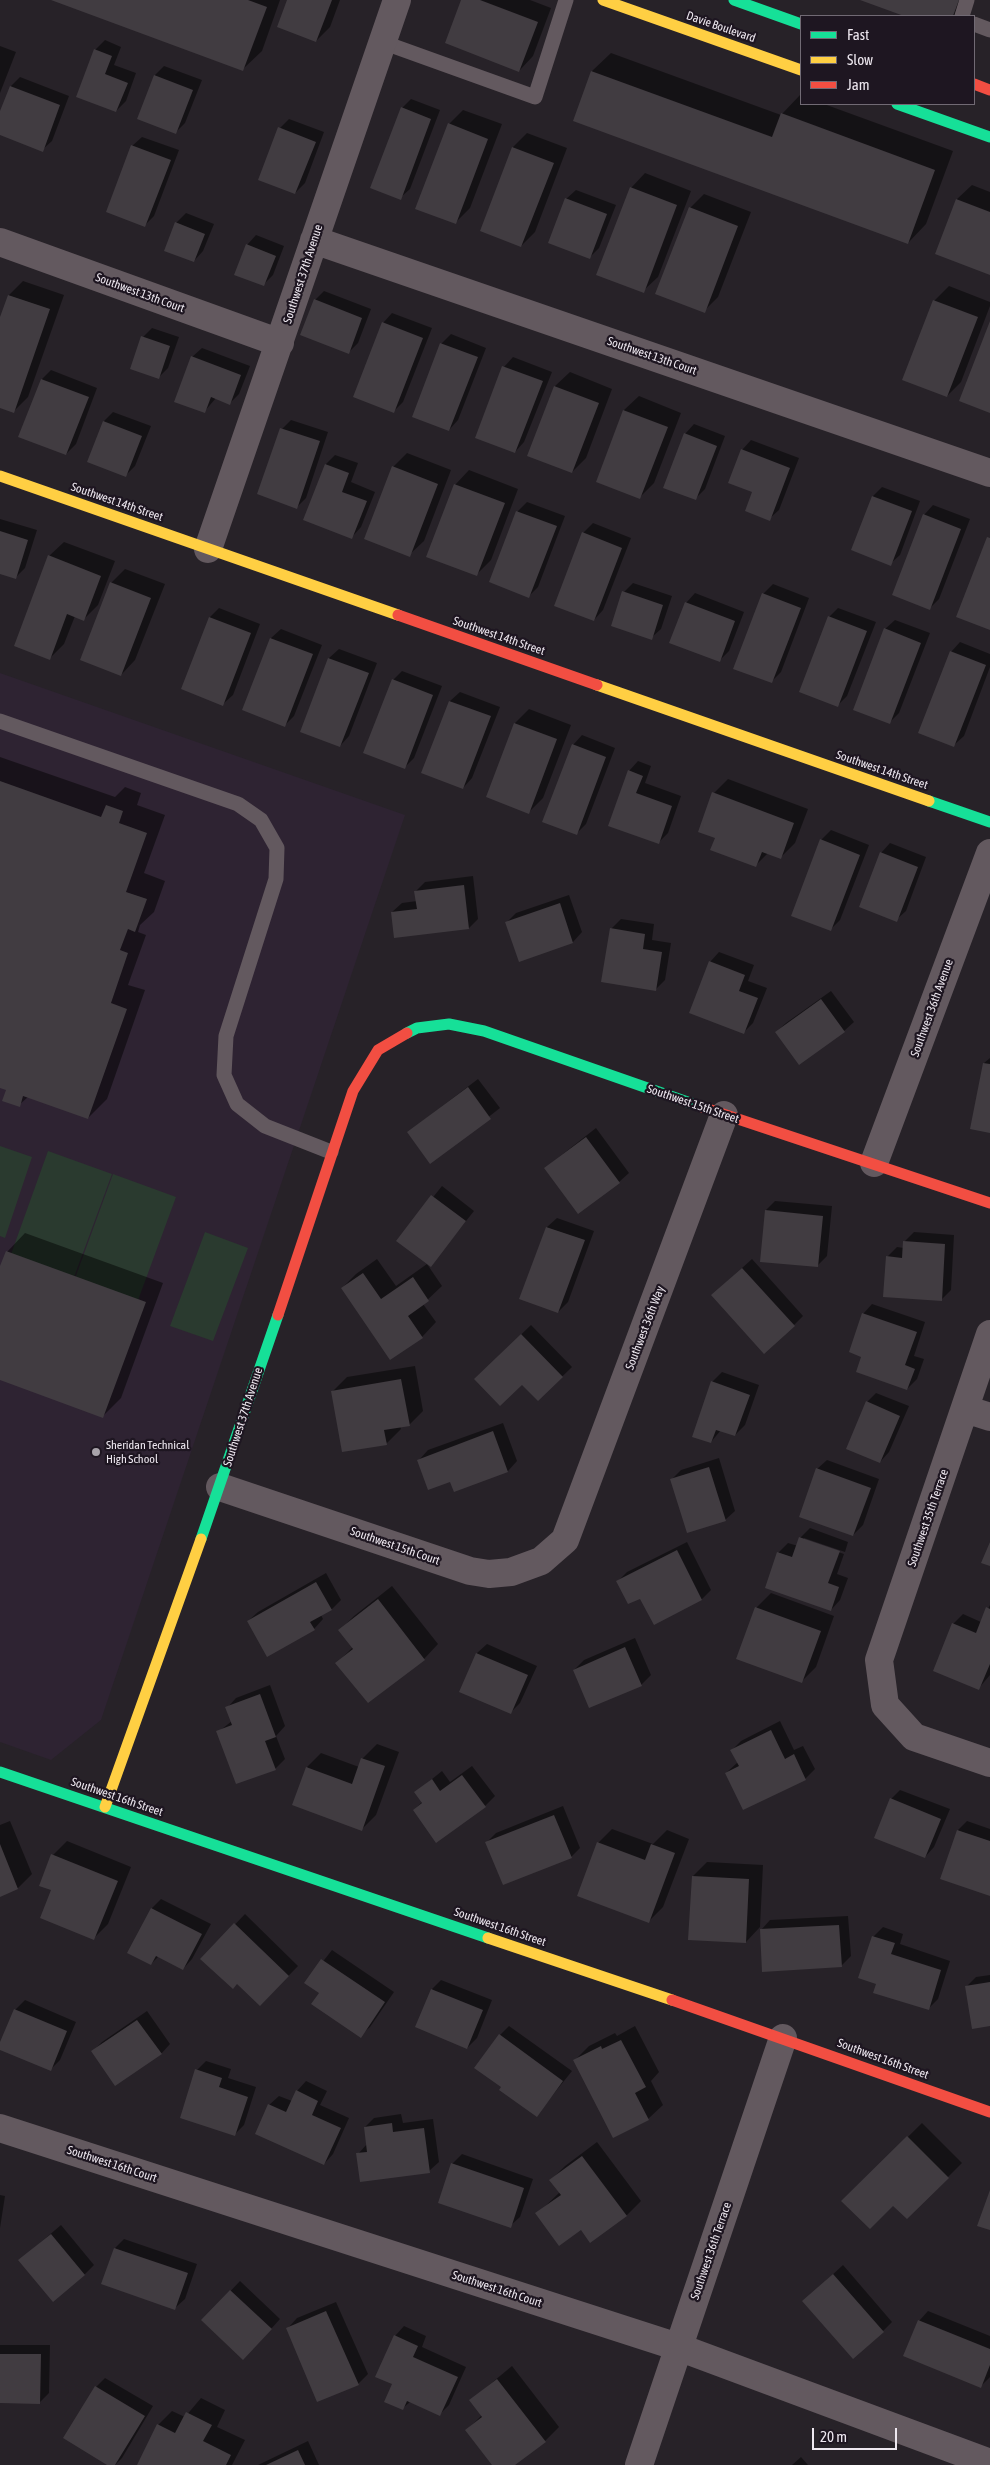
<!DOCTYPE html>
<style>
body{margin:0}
#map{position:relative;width:990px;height:2465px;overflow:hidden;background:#272228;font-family:"Asap Condensed",sans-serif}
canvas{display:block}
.legend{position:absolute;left:800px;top:15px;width:175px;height:90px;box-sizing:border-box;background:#1e1621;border:1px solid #716a74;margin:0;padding:6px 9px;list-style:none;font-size:15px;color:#eee8f0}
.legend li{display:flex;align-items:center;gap:10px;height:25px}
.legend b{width:25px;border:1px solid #716a74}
.scale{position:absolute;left:812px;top:2428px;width:85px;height:22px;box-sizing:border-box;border:2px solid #eee8f0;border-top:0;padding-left:6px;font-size:15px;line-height:18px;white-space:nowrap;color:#eee8f0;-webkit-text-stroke:4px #1e1621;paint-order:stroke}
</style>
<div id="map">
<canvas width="990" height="2465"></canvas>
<ul class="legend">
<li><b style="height:6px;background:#16e098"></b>Fast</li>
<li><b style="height:6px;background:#ffcf43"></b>Slow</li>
<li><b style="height:6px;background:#f24e42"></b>Jam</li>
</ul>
<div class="scale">20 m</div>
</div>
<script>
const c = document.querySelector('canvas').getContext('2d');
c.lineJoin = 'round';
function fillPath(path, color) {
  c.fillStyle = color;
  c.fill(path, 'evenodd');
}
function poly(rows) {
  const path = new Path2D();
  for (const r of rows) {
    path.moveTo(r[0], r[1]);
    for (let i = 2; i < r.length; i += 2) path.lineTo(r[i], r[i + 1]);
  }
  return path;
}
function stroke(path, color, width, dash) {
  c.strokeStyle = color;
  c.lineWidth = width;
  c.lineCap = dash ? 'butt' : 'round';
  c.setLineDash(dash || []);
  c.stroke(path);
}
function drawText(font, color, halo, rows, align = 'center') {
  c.font = font + ' "Asap Condensed",sans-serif';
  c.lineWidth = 4.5;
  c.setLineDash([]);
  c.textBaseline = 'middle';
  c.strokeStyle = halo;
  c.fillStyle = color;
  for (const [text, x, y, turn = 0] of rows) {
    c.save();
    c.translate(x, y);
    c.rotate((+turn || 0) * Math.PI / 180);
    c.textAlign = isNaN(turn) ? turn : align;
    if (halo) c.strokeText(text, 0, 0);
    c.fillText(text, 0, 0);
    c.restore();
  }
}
fillPath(poly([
 [0,673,405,815,101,1720,51,1760,0,1742]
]), '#2e2332');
fillPath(poly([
 [0,1146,32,1157,5,1238,0,1236],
 [48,1151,112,1174,73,1280,10,1257],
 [113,1174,176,1197,137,1303,74,1281],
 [205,1232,248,1248,213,1341,170,1326]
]), '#2a3a2f');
fillPath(poly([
 [54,0,280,0,262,51,243,69],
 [289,0,340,0,330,27,316,41],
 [463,0,530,0,551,8,533,56,519,71],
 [863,0,967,0,961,16,908,16],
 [105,40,121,47,114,65,136,73,126,101,116,111,95,50],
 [0,46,16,52,0,93],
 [611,53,781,115,800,95,801,104,824,104,953,151,926,224,908,243,575,120,592,71],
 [164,66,202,80,185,123,176,132,138,118,155,75],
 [20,77,69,96,52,141,42,150,0,134,0,115,11,86],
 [411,99,440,110,410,189,400,198,402,108],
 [463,110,502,124,470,208,455,223,449,124],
 [289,119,324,132,305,183,295,193,280,128],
 [527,133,567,148,535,232,521,246,513,147],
 [142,137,179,150,154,216,145,225,132,146],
 [645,173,691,191,658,277,643,291,631,188],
 [972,185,990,192,990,274,937,254,957,199],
 [576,190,616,205,599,248,589,258,566,199],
 [704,194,751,212,718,297,704,311,690,208],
 [186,213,214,224,203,251,194,261,176,223],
 [256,235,284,246,273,275,263,285,247,245],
 [23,281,64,295,28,397,14,411,0,407,0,321,9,295],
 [949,286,990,302,990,306,961,382,947,396,934,301],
 [324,291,371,309,358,343,348,353,315,300],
 [392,313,432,328,403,402,394,411,383,323],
 [152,328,179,337,168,368,159,377,143,337],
 [451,334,486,348,458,420,449,430,441,344],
 [202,348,250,366,239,394,230,403,216,398,204,412,192,357],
 [513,357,552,372,524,442,515,452,504,367],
 [51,370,97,388,76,444,66,454,42,379],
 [570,372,612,389,586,458,572,472,529,456,555,386],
 [639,396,681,413,654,483,640,497,597,481,624,410],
 [113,412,151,426,135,466,126,475,104,421],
 [291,420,328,432,306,498,297,507,282,429],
 [694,424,725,436,705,489,695,499,685,434],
 [751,440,799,458,779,510,769,519,754,491,742,450],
 [407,453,451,470,424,541,409,555,393,467],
 [335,455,358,463,351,482,375,492,361,527,352,537,305,519,326,464],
 [469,470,518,489,491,560,476,575,455,485],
 [882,487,920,501,900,555,890,564,852,550,873,496],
 [527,502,565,516,538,587,529,596,490,582,518,511],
 [933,505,970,519,939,599,930,608,924,515],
 [0,519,37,530,25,568,15,578,0,573],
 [593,523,631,538,603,610,594,620,583,533],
 [64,542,115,561,98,605,84,619,75,616,64,644,50,658,49,556],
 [125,569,165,584,135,660,121,675,111,583],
 [633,583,672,596,661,629,651,638,624,592],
 [773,584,809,598,781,672,771,682,763,594],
 [695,593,744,612,729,651,719,661,686,603],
 [219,608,260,624,233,695,223,704,210,617],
 [838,608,876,622,847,696,837,706,829,617],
 [895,620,930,633,899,713,889,723,885,629],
 [281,629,322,645,294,716,285,725,244,710,271,638],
 [960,642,990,654,990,667,964,736,954,745,951,652],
 [339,649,377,663,349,736,340,746,301,731,329,658],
 [402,671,442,686,414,758,404,768,393,680],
 [460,692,500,707,472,778,463,788,423,773,450,701],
 [529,709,571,725,543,798,529,812,515,723],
 [582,735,615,748,586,824,576,834,573,745],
 [0,757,115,797,125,787,141,793,137,805,165,815,144,873,165,881,154,912,140,925,138,932,146,935,128,985,145,990,107,1099,88,1118,28,1097,19,1105,8,1089,0,1087],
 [638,761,651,766,645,783,681,796,668,833,659,842,609,825,629,771],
 [728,779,808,809,795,843,781,857,768,853,756,865,714,793],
 [831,830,869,845,840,920,830,930,821,840],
 [890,843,926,857,906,911,896,920,881,853],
 [473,876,478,919,469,928,392,912,402,903,417,901,416,891,425,882],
 [569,895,582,932,573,942,520,960,506,923,516,913],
 [621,919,654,924,652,940,671,943,665,980,656,989,611,929],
 [719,952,754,965,748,981,767,988,753,1023,744,1032,710,962],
 [831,991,854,1022,844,1031,776,1032,786,1023],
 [990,1058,990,1132,984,1063],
 [478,1079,500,1108,431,1162,408,1132],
 [596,1128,629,1173,619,1182,545,1168],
 [442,1186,474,1211,431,1265,398,1241],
 [775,1201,832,1206,827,1256,817,1266,766,1210],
 [557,1218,594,1231,568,1302,558,1312,521,1298,547,1227],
 [914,1232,954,1235,951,1290,941,1300,887,1257,897,1247,904,1248,904,1242],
 [25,1233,163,1283,121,1398,103,1416,0,1378,0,1270,7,1252],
 [377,1259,396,1286,427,1264,442,1286,423,1304,436,1322,422,1337,342,1288,356,1274],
 [752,1259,803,1316,794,1325,722,1286],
 [872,1304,925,1322,914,1356,924,1359,917,1379,907,1389,863,1356,863,1314],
 [531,1325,572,1367,538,1400,522,1383,475,1379],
 [415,1366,423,1411,409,1425,400,1426,401,1429,387,1443,333,1391,347,1377],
 [722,1372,759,1385,745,1425,735,1435,721,1430,711,1442,712,1382],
 [876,1393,909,1406,889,1452,880,1462,867,1402],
 [503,1423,517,1461,508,1471,455,1490,451,1480,419,1460,428,1450],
 [719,1458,735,1511,725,1520,672,1479,681,1470],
 [827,1460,879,1479,863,1525,853,1535,817,1469],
 [810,1528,848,1542,845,1552,804,1538,804,1540,844,1554,837,1574,848,1578,840,1600,831,1610,766,1587,779,1552,788,1543,798,1546,800,1538],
 [687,1542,711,1590,702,1599,654,1623,641,1597,618,1581,627,1572],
 [326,1573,341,1600,332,1609,321,1615,323,1619,314,1629,248,1621,258,1612],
 [392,1586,438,1644,424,1659,337,1663,353,1647,340,1630,354,1616],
 [771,1593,834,1616,816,1667,802,1681,738,1658,757,1607],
 [990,1605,990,1675,979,1688,953,1624,963,1614,981,1622],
 [635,1638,651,1675,641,1685,574,1670,584,1660],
 [487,1644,537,1666,520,1703,511,1712,461,1691,477,1653],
 [270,1685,285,1726,276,1736,285,1759,275,1769,218,1732,232,1721,227,1708,236,1698],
 [780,1721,794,1750,803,1746,815,1769,805,1779,726,1773,738,1762,732,1750,741,1741],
 [377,1744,399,1752,376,1815,362,1829,307,1767,321,1753,359,1767,363,1758],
 [472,1766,495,1796,485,1806,437,1841,414,1810,422,1802,416,1792,442,1771,450,1782],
 [900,1790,950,1809,934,1847,925,1857,891,1799],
 [563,1806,580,1848,571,1857,487,1842,496,1833],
 [10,1821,32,1874,18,1888,0,1895,0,1825],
 [967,1821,990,1829,990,1895,958,1830],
 [612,1829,653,1844,667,1830,689,1839,663,1907,649,1921,598,1843],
 [67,1841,131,1867,108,1924,94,1938,53,1890,53,1855],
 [707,1862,763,1865,760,1927,746,1942,693,1876],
 [161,1899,211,1924,192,1959,183,1969,159,1956,151,1964,129,1952,152,1908],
 [245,1914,298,1966,270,1995,237,1983,202,1959],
 [848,1916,851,1956,841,1966,761,1930,770,1920],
 [883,1927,903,1934,900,1944,950,1961,938,1999,928,2009,877,1983,873,1937],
 [332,1950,394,1992,370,2027,360,2036,321,1993,306,1983],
 [990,1975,990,2024,966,1987,976,1977],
 [441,1980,492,2000,477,2038,467,2048,432,1989],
 [25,2000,76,2022,60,2060,51,2069,0,2048,15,2010],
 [147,2011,170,2044,161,2054,92,2052,102,2042],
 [509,2026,572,2071,536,2116,503,2087,500,2035],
 [635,2026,659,2072,651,2081,663,2105,648,2119,614,2136,575,2060,589,2046,615,2033,617,2036],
 [206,2061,231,2069,228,2078,256,2087,244,2125,235,2134,197,2070],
 [306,2081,327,2091,320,2105,349,2118,333,2154,324,2164,269,2105,279,2096,292,2101,297,2091],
 [401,2114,403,2123,433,2119,439,2162,429,2171,358,2154,367,2144,365,2127,374,2118],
 [922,2123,962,2163,907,2218,893,2204,843,2201],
 [597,2142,641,2201,627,2215,591,2241,581,2228,537,2214,560,2192,551,2180,565,2166],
 [462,2154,533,2179,520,2217,510,2226,452,2164],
 [0,2195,5,2196,0,2228],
 [61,2225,94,2265,84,2275,20,2260],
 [124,2239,197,2264,185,2299,175,2308,115,2248],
 [843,2265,892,2322,883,2331,804,2301],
 [240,2281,280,2319,253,2349,203,2320],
 [336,2302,368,2374,358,2384,288,2328,297,2318],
 [928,2311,990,2336,990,2377,981,2386,919,2321],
 [404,2326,426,2336,422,2347,466,2367,449,2405,440,2414,410,2402,403,2408,394,2384,395,2336],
 [0,2345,50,2345,49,2393,40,2402,0,2402],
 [512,2366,559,2427,545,2441,513,2465,494,2465,467,2430,482,2415,471,2400],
 [105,2378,153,2406,122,2458,115,2465,109,2465,96,2387],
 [201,2398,225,2410,217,2427,245,2440,232,2465,139,2465,158,2425,172,2411,185,2417],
 [308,2441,319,2465,258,2465],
 [801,2457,808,2465,792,2465]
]), '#0007');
fillPath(poly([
 [51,0,248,0,267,7,243,71],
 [287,0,332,0,316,42,277,27],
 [461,0,480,0,538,22,519,72,445,43],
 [860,0,959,0,953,16,904,16],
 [94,49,112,56,105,74,128,83,116,112,76,97],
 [591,71,772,137,781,113,935,170,908,244,573,121],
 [154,75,193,90,176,134,137,119],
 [10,86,60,105,43,152,0,135,0,111],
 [401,107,431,119,401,200,370,188],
 [448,123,488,139,456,224,415,209],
 [278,127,316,142,295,194,258,180],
 [131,145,171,160,145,227,106,212],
 [512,147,554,163,521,247,480,231],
 [630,187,677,205,644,293,596,275],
 [565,198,607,214,590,259,548,243],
 [956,199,990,212,990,275,935,254],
 [689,207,738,226,705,313,655,294],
 [175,222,205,234,194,262,164,251],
 [246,244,276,256,264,286,234,275],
 [8,295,50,309,14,413,0,408,0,317],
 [314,299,362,318,349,354,300,335],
 [933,300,978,317,947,397,902,380],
 [990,321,990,413,959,401],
 [382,322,423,338,394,413,353,397],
 [141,336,170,346,159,379,130,369],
 [440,343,478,357,449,431,412,417],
 [191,356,241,375,230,405,211,397,205,413,174,402],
 [502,366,543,381,515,453,475,438],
 [41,379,89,397,66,455,18,437],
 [554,386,599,403,572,473,527,456],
 [623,410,668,427,640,499,596,482],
 [103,421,142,436,126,477,87,462],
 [280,428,320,441,297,509,257,494],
 [684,433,717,446,696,500,663,488],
 [741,449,790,468,770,521,745,511,752,492,728,483],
 [325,464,349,473,342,492,367,501,352,539,303,520],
 [392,466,438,484,410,557,364,539],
 [454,484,505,503,477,576,426,557],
 [872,496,912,511,891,566,851,550],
 [516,511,557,526,529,598,489,582],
 [923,514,961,529,930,610,892,595],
 [0,531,28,540,16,579,0,574],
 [582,532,622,548,594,621,554,606],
 [987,537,990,538,990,630,956,617],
 [48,555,101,576,84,621,67,614,50,660,14,646],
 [110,582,151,598,121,676,80,660],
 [622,591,663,605,652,640,611,626],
 [762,593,801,608,772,683,733,669],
 [685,602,735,621,720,662,669,643],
 [828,616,867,631,838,707,799,692],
 [209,617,251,633,223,706,181,689],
 [884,628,921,643,890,724,853,710],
 [270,638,313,654,285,727,242,710],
 [950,651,986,665,954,747,918,733],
 [328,658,369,673,340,747,300,732],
 [392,679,433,695,405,769,363,753],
 [449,701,491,716,463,789,421,773],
 [514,723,557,739,529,814,486,797],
 [572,744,606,757,577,835,542,822],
 [628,770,643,776,636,793,672,806,659,844,608,826],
 [0,781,101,817,106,805,123,811,119,823,147,833,126,892,147,899,135,932,128,929,120,950,128,953,111,1003,127,1009,88,1119,23,1096,20,1107,2,1101,6,1090,0,1088],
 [712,792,794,823,781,859,762,852,756,867,710,850,715,838,698,832],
 [820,839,860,855,831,931,791,916],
 [880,852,918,867,897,922,859,907],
 [464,885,469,929,394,938,391,912,417,909,414,891],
 [560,903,573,943,519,962,505,922],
 [610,928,645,934,643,949,662,952,656,991,601,982],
 [709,961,745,975,739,991,758,998,744,1034,689,1013],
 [821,999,845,1032,799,1065,775,1032],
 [983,1063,990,1064,990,1133,970,1129],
 [468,1087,491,1119,430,1164,407,1132],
 [586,1137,620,1183,578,1214,544,1168],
 [431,1195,466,1221,431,1267,396,1241],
 [765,1210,823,1216,818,1267,760,1262],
 [546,1227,585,1240,558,1313,519,1299],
 [903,1241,945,1244,942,1301,883,1297,886,1256,902,1258],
 [6,1251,146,1302,103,1418,0,1380,0,1266],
 [742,1268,795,1326,764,1354,711,1295],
 [363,1273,381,1299,413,1277,429,1301,408,1316,423,1338,390,1360,341,1288],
 [862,1313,917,1332,905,1365,915,1369,907,1390,856,1372,861,1357,849,1352],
 [521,1334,563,1377,538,1401,522,1385,500,1406,474,1379],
 [401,1379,410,1426,384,1430,387,1445,342,1452,331,1391],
 [711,1381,750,1395,735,1436,716,1430,711,1443,692,1437],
 [866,1401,900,1416,880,1463,846,1449],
 [493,1431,508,1472,454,1492,450,1482,428,1490,417,1460],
 [709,1467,726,1521,687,1533,670,1479],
 [816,1468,871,1488,853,1536,799,1517],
 [799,1537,840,1551,828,1583,839,1587,831,1611,765,1588,777,1552,792,1557],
 [990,1542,990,1566,981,1563],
 [677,1550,702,1600,654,1625,640,1599,628,1604,616,1581],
 [316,1582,332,1610,310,1622,315,1630,267,1657,247,1621],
 [378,1599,425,1660,368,1703,335,1663,353,1649,338,1630],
 [755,1607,821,1631,802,1683,736,1659],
 [986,1607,990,1609,990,1664,979,1690,933,1671,952,1623,976,1633],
 [625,1647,642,1686,589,1708,573,1670],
 [476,1653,528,1675,511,1714,459,1692],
 [260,1694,276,1737,265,1741,276,1770,236,1784,216,1731,232,1725,225,1707],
 [771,1730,785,1759,794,1754,806,1780,743,1810,725,1773,739,1766,730,1750],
 [361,1758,385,1766,362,1831,292,1805,306,1767,352,1784],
 [462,1775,486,1807,436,1843,413,1810,422,1803,414,1792,432,1779,440,1791],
 [890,1798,941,1819,925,1858,874,1838],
 [554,1815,572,1858,503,1885,485,1842],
 [957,1830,990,1841,990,1896,940,1879],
 [597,1842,645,1860,651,1844,675,1853,649,1923,577,1896],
 [0,1844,18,1889,0,1897],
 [51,1854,118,1881,94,1940,40,1918,51,1890,39,1886],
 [692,1876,749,1879,746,1943,688,1940],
 [151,1908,202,1934,183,1970,156,1956,151,1965,127,1953],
 [234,1923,289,1976,260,2006,237,1984,233,1989,200,1959],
 [839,1925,842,1967,762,1972,760,1929],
 [872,1936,895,1943,891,1954,941,1970,929,2010,873,1993,876,1984,858,1978],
 [321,1959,385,2002,361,2038,311,2004,319,1993,304,1983],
 [990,1982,990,2026,972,2029,965,1986],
 [431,1989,483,2010,467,2049,415,2027],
 [14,2009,67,2031,51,2071,0,2050,0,2042],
 [137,2020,162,2054,115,2086,91,2051],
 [499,2034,563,2081,537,2117,499,2090,501,2087,474,2068],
 [621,2040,646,2087,635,2093,649,2120,613,2138,573,2060,601,2046,602,2049],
 [195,2069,222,2078,219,2087,248,2097,235,2136,180,2118],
 [296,2090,318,2101,312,2115,341,2128,324,2165,255,2134,268,2104,286,2112],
 [392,2123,393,2132,424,2128,430,2173,360,2182,356,2153,367,2152,364,2127],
 [907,2136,949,2178,907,2219,893,2206,870,2229,841,2201],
 [582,2156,627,2216,590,2243,581,2230,559,2246,535,2213,561,2195,549,2180],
 [451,2163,524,2188,511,2228,438,2203],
 [990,2190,990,2230,977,2226],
 [51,2234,85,2275,53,2302,18,2260],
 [114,2248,188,2273,175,2310,101,2284],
 [833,2274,884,2332,853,2359,802,2301],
 [230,2290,272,2329,243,2360,201,2320],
 [326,2311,359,2385,317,2402,286,2328],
 [918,2320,990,2349,990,2365,981,2388,903,2356],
 [394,2335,418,2346,413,2357,458,2377,440,2416,407,2401,403,2410,384,2402,392,2384,375,2377],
 [0,2354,41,2354,40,2404,0,2403],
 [497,2379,546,2442,515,2465,492,2465,465,2430,482,2417,469,2400],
 [95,2386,145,2416,115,2465,107,2465,63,2438],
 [186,2412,212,2425,203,2441,231,2455,226,2465,137,2465,157,2424,175,2433],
 [298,2450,305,2465,266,2465]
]), '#413c41');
stroke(poly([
 [962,16,967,0],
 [974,24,990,30],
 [382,42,535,97,566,0],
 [0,721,238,804,261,820,277,848,276,879,226,1036,224,1075,237,1104,265,1126,331,1152]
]), '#63595f', 15);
stroke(poly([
 [314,240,990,473],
 [0,242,280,343],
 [208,549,397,0],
 [874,1163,990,853],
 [990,1334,879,1660,885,1705,914,1737,990,1763],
 [965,1409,990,1417],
 [220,1487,470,1571,489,1574,511,1572,541,1561,565,1540,724,1115],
 [0,2128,678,2347,990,2463],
 [639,2465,783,2038]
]), '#63595f', 28);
stroke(poly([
 [734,0,801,24],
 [897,104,990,137],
 [929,801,990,822],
 [407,1033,417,1028,449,1024,484,1031,699,1106],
 [201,1539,278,1315],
 [0,1772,488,1938]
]), '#16e098', 11);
stroke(poly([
 [603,0,801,70],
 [0,476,398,615],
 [597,685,929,801],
 [105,1807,201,1539],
 [488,1938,672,2000]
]), '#ffcf43', 11);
stroke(poly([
 [974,84,990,90],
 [398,615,597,685],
 [699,1106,990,1203],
 [278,1315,353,1091,378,1050,407,1033],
 [672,2000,990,2112]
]), '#f24e42', 11);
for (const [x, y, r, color] of [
 [96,1452,5,"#a8a3aa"]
]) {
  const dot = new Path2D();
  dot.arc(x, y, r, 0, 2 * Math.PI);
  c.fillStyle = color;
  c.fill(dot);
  stroke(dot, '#1e1621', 2);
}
drawText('12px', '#eee8f0', '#1e1621', [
 ["Davie Boulevard",721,27,19],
 ["Southwest 37th Avenue",303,274,-72],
 ["Southwest 13th Court",140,293,20],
 ["Southwest 13th Court",652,356,19],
 ["Southwest 14th Street",117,502,19],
 ["Southwest 14th Street",499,636,19],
 ["Southwest 14th Street",882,770,19],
 ["Southwest 36th Avenue",932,1008,-70],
 ["Southwest 15th Street",693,1104,19],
 ["Southwest 36th Way",645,1328,-69],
 ["Southwest 37th Avenue",243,1417,-72],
 ["Southwest 35th Terrace",928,1518,-71],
 ["Southwest 15th Court",395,1546,19],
 ["Southwest 16th Street",117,1797,19],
 ["Southwest 16th Street",500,1927,19],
 ["Southwest 16th Street",883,2059,20],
 ["Southwest 16th Court",112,2164,18],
 ["Southwest 36th Terrace",711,2251,-71],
 ["Southwest 16th Court",497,2289,18]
]);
drawText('12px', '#eee8f0', '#1e1621', [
 ["Sheridan Technical",106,1445],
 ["High School",106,1459]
], 'left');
</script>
